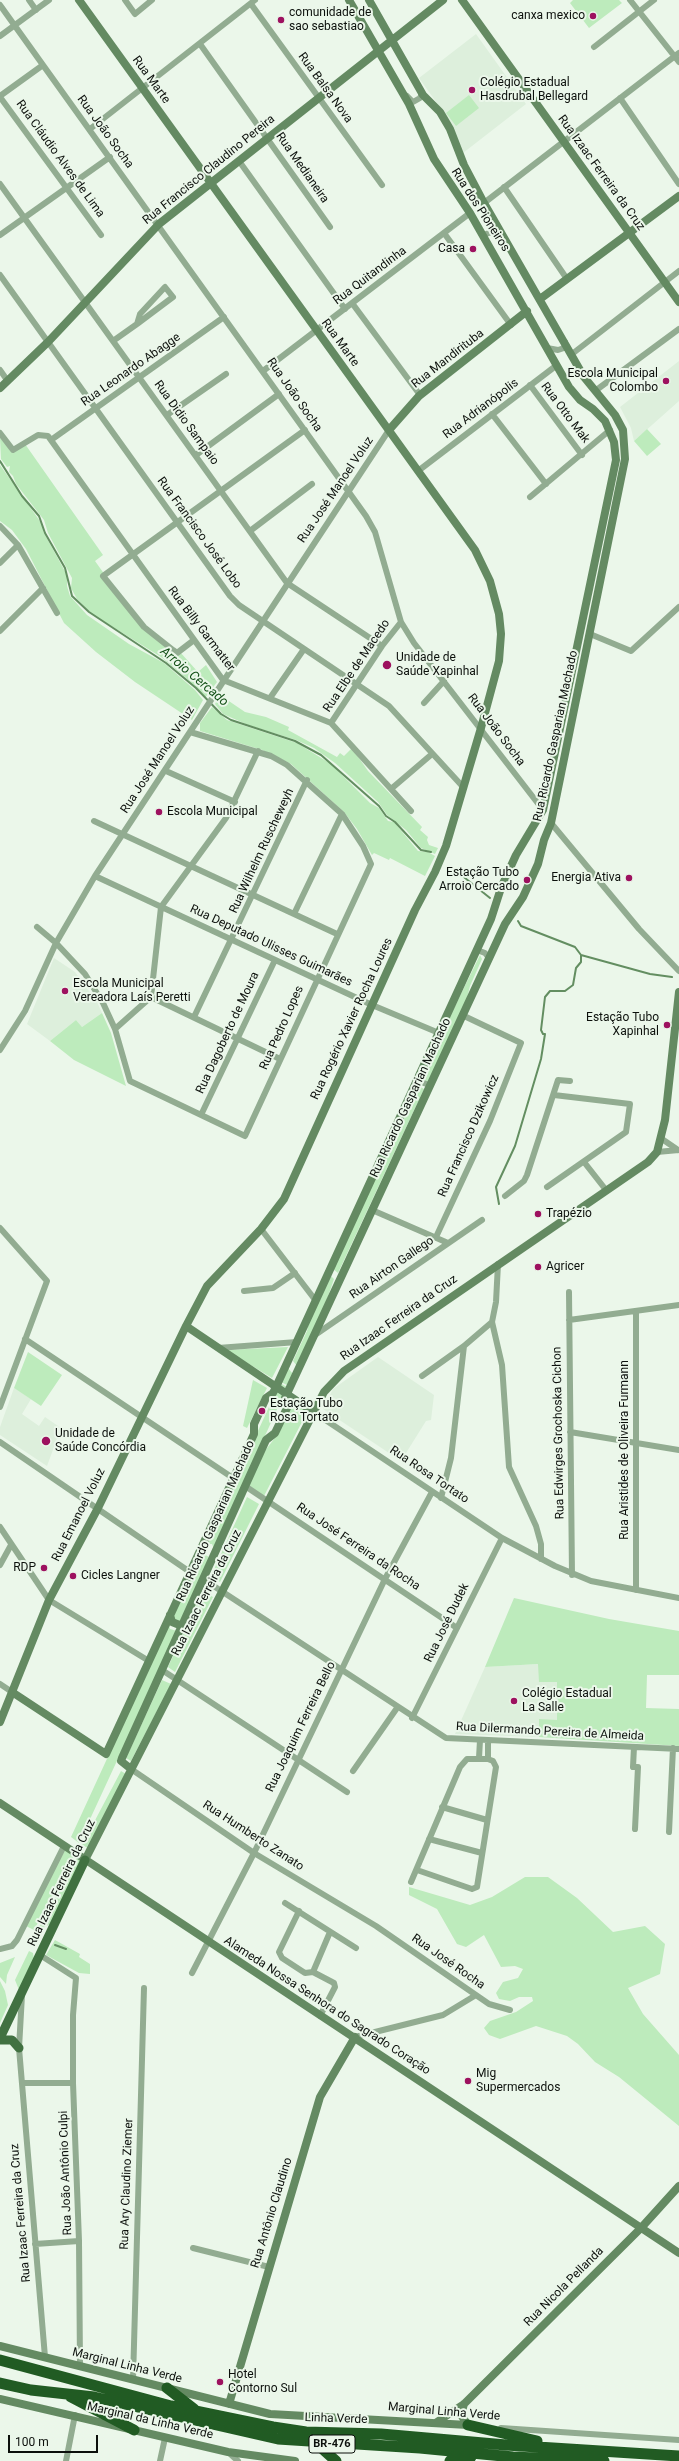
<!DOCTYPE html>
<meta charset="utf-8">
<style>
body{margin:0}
#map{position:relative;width:679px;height:2461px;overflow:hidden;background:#ebf7ea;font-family:Roboto,sans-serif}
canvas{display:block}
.scale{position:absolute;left:8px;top:2435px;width:90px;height:18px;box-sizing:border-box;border:2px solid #0c100c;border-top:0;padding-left:5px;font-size:12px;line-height:14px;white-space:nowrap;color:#0c100c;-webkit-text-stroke:3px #ebf7ea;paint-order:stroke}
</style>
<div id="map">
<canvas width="679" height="2461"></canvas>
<div class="scale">100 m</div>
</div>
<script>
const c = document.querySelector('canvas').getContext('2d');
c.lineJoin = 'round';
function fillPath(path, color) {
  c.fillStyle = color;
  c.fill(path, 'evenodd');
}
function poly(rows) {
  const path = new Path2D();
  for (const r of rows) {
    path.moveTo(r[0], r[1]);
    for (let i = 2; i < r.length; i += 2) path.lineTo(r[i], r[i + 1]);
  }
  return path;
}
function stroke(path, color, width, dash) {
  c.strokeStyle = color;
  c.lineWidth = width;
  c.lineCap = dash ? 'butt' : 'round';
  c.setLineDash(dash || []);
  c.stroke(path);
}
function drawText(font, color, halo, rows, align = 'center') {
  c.font = font + ' Roboto,sans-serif';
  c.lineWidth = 4;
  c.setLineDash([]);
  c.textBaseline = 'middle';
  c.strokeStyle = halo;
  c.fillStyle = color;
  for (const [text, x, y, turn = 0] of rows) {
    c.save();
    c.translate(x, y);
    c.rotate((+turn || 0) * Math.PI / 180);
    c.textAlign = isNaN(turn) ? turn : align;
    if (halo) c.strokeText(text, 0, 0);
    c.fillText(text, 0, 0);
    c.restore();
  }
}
fillPath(poly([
 [476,34,526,104,463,153,439,106,419,78],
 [679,361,679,401,634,441,631,428,620,407],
 [54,958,75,972,97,1002,102,1013,82,1027,76,1020,50,1041,27,1024],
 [378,1357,434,1395,431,1420,426,1421,401,1461,323,1409,333,1389],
 [14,1388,31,1399,22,1414,39,1426,45,1417,61,1428,47,1466,0,1435,0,1427],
 [538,1664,557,1682,557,1720,565,1738,455,1734,485,1667]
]), '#ddefdc');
fillPath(poly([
 [573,0,619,0,622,3,589,28,570,3],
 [469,95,479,108,456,126,446,113],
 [647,429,661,444,647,456,634,441],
 [0,438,13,452,25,444,103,555,95,561,142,627,180,652,198,672,206,665,217,682,205,698,186,678,161,657,92,614,77,599,71,588,72,578,48,533,44,520,16,484,13,476,9,472,10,466,7,467,1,459],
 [0,465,42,524,44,533,67,575,67,586,70,596,87,615,129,644,164,663,195,690,203,700,192,720,135,682,96,652,64,623,26,549,12,530,0,521],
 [220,695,245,712,266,717,289,727,288,730,337,757,340,753,344,756,352,748,368,771,422,827,420,830,428,837,427,840,429,845,438,848,435,854,421,848,406,830,387,815,378,802,335,763,314,748,296,740,248,725,223,714,215,704],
 [212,707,227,720,297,743,331,764,370,803,379,808,388,821,394,822,418,851,428,852,435,856,425,876,390,858,389,860,374,853,372,855,357,829,344,812,291,764,262,750,200,731,200,723],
 [480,955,482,959,470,986,467,998,428,1082,425,1081,424,1077,436,1053,439,1039],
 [102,1013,111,1033,126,1086,74,1060,50,1041,76,1020,82,1027],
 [419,1086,424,1089,338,1273,333,1269],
 [331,1276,334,1279,324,1308,297,1366,293,1361,307,1331,310,1318],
 [288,1347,272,1378,226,1350],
 [28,1352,62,1375,41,1406,14,1388],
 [288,1368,293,1374,287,1385,281,1382],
 [253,1380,267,1388,247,1428,243,1426],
 [280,1383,287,1387,214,1549,212,1544,206,1544],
 [292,1403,307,1412,264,1496,248,1485,264,1452,278,1434],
 [247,1497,259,1504,220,1582,211,1576],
 [202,1553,209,1557,181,1622,176,1621,173,1617],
 [203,1591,213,1597,175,1672,168,1667],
 [514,1598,609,1619,679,1631,679,1675,647,1675,646,1708,679,1709,679,1746,539,1737,539,1719,557,1720,557,1682,539,1682,538,1664,485,1667],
 [169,1624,170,1629,177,1631,79,1843,71,1837],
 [162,1680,171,1684,131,1761,126,1758],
 [121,1771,126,1774,88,1848,82,1845],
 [65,1850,74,1856,34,1930,24,1925],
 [77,1858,82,1862,50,1924,36,1932],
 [525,1877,548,1877,577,1898,613,1932,645,1926,665,1944,660,1974,628,1988,643,2014,679,2055,679,2126,619,2077,595,2062,578,2044,567,2036,536,2026,500,2039,489,2035,484,2028,490,2021,516,2012,533,2001,532,1997,519,1997,510,2001,499,1999,496,1993,503,1982,518,1978,523,1969,515,1966,501,1967,484,1935,466,1947,457,1944,437,1909,409,1895,409,1887,470,1905,492,1897],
 [55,1940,80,1954,79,1957,90,1964,90,1974,79,1973,46,1955],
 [29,1951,33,1953,34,1959,19,1990,15,1980],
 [15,1957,7,1975,6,1984,0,1977,0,1963],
 [0,1981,5,1991,8,2005,0,2023]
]), '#bdebbc');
stroke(poly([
 [0,461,22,496,39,516,45,533,65,568,72,596,89,612,166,663,196,688,221,714,231,720,295,741,321,755,379,806,386,816,395,822,421,850,431,852],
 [450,866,490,898],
 [518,921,521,926,575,947,581,955,650,974,672,977],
 [499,1204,496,1187,515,1146,541,1059,545,1034,543,1034,541,1030,545,997,550,991,565,991,573,985,576,968,581,962,581,955],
 [55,1945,66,1949]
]), '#638e61', 2);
stroke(poly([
 [29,0,36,10],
 [125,0,135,14,152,0],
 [630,0,679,62],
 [251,4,382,185],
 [0,5,366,516,375,532,401,622,414,643,543,810],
 [0,36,49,0],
 [200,44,330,227],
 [594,47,654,0],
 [0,96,43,65],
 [407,96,413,102,420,98,422,93],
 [0,97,101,235],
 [620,98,679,184],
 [90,129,255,0],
 [239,161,345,309],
 [0,184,287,583,382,646],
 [504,187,567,279],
 [484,203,679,53],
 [444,233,511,325],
 [0,235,110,157],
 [483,235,495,231,502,238],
 [0,275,230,596,239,605,389,706,464,788],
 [352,303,420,395],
 [113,341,137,324,173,297,165,287,140,314,137,324],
 [547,348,558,350,564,348,565,342],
 [572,354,679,271],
 [0,370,7,380],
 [263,371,470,213],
 [530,385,582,455],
 [595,391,679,329],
 [492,414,546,484],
 [167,415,226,374],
 [0,433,13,450,38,435,48,436,223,680,331,723,411,811],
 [51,440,224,317],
 [196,455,279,394],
 [418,471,557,365],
 [530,497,610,430],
 [0,526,18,545,57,613],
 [250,531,312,484],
 [0,563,18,545],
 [0,631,43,588],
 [590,634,631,651,679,607],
 [194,640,177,653,173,650,144,627,103,576,305,430],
 [270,698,304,649],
 [424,703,444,681],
 [331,723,382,646,401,622],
 [166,771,235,802],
 [391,789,432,754],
 [94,821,337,934],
 [551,823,639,929,679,971],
 [95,876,372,1005,439,1033],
 [294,914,342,814],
 [37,927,56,943,85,974,103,1003,115,1029,130,1081,245,1136,371,864,363,846,342,814,287,765,271,756,190,732],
 [477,950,485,953,489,958],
 [151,997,280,1059],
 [194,1017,307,780],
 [115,1029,151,997,161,907,226,818,258,751],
 [0,1050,25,1011,56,943,95,876,389,430],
 [419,1076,420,1082,430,1085],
 [201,1115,275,960],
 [662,1139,678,1150],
 [657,1152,679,1150],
 [584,1162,606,1190],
 [547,1187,626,1132,630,1104,554,1095],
 [505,1196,524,1181,527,1175,558,1080,570,1081],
 [372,1210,448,1243],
 [0,1228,47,1281,0,1407],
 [261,1229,316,1301],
 [436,1237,490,1121,521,1043,462,1015],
 [498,1264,496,1302,492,1322,502,1365,509,1467,536,1526,541,1544,541,1559],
 [244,1291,273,1288,295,1273],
 [569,1292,572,1575],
 [569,1320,679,1305],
 [315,1335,482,1220],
 [25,1339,233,1478],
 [218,1348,297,1342],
 [422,1376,464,1346,492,1322],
 [312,1411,502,1538,555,1566,591,1581,679,1598],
 [570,1432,679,1450],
 [0,1442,190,1572],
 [245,1486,457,1628],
 [441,1498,451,1458,464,1346],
 [0,1527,49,1600,149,1661],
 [0,1565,11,1545],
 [203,1579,446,1738,679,1749],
 [636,1590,636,1311],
 [162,1670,347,1792],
 [0,1684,12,1692],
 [412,1718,502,1538],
 [488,1741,488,1759],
 [634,1747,633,1767,638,1767,635,1829],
 [479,1758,480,1740],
 [131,1769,254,1853,376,1926,489,2004,510,2010],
 [353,1771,397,1708],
 [442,1807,487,1820],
 [669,1832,673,1748],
 [429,1839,482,1853],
 [411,1882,460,1767,467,1759,488,1759,493,1761,496,1767,477,1887,472,1889,417,1870],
 [285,1903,356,1948],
 [299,1911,279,1952,282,1958,305,1973,313,1972,334,1983,335,1987,320,2016],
 [0,1949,12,1946,17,1940,64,1846],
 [40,1955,76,1978,73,2015,73,2083,79,2241,80,2367],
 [313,1972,330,1932],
 [192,1973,254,1853,385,1579,432,1492],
 [22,1995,19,2048,45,2357],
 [355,2037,443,2015,476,1995],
 [22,2083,73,2083],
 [35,2244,79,2241],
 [193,2248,269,2267],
 [133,2380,144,1988],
 [501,2428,679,2440],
 [228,2452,238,2461],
 [66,2461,75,2415],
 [160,2461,165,2438]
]), '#92ac91', 6);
stroke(poly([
 [462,0,679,302],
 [540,299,679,196],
 [0,388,48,342,159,224,443,0],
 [389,430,419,396,527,311],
 [186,1326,312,1411],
 [170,1615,172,1622,182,1626],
 [12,1692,106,1754,254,1434,254,1424,266,1398,273,1393,276,1387,491,919,501,888,516,855,543,810,616,460,614,442,605,421,593,409,580,400,569,387,470,213,434,159,409,104,349,0],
 [0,1722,49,1600,98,1508,186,1326,207,1286,261,1229,284,1199,415,910,435,872,446,846,481,728,499,661,501,634,499,614,490,581,475,550,79,0],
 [131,1769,121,1761,122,1758,266,1440,275,1433,287,1408,285,1398,505,924,523,897,538,864,544,840,551,823,625,459,623,430,615,415,584,377,484,203,464,165,450,129,440,112,423,95,369,0],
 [0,1803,679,2253],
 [85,1860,324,1392,344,1371,648,1162,657,1152,665,1120,679,992],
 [0,2346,270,2414,468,2425],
 [0,2399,228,2452,295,2461],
 [229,2404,320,2097,355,2037],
 [464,2404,461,2415,468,2425],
 [437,2422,464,2404,641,2228,679,2186]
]), '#648a62', 8);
stroke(poly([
 [0,2038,85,1860],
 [0,2040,12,2040,19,2048]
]), '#417141', 9);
stroke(poly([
 [0,2360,171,2406,273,2427,306,2432,381,2434,506,2445,679,2456],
 [0,2383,31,2390,94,2397,278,2439,420,2448,513,2457,604,2461],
 [167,2388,194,2409],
 [71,2397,134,2430],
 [468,2425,537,2441],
 [316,2443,336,2461],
 [450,2461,471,2457]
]), '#215b23', 11);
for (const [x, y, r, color] of [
 [593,16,4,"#9d115f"],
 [281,20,4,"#9d115f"],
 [472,90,4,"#9d115f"],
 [473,249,4,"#9d115f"],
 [666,381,4,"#9d115f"],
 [387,665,5,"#9d115f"],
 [159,812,4,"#9d115f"],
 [629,878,4,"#9d115f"],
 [527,880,4,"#9d115f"],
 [65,991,4,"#9d115f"],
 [667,1025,4,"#9d115f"],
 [538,1214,4,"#9d115f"],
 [538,1267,4,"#9d115f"],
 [262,1411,4,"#9d115f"],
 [46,1441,5,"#9d115f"],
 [44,1568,4,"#9d115f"],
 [73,1576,4,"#9d115f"],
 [514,1701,4,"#9d115f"],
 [468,2081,4,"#9d115f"],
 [220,2382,4,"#9d115f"]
]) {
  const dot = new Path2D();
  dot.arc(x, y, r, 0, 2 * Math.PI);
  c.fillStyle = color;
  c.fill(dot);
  stroke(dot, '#ebf7ea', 1.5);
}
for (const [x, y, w] of [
 [332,2444,46]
]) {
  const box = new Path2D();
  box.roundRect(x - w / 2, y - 9, w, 18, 3);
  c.fillStyle = '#ebf7ea';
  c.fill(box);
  stroke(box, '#0c100c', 1);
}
drawText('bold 11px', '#0c100c', null, [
 ["BR-476",332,2444]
]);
drawText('12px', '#0c100c', '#ebf7ea', [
 ["comunidade de",289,13],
 ["sao sebastiao",289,27],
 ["canxa mexico",585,16,"right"],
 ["Colégio Estadual",480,83],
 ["Hasdrubal Bellegard",480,97],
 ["Casa",465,249,"right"],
 ["Escola Municipal",658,374,"right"],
 ["Colombo",658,388,"right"],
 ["Unidade de",396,658],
 ["Saúde Xapinhal",396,672],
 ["Escola Municipal",167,812],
 ["Estação Tubo",519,873,"right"],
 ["Arroio Cercado",519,887,"right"],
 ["Energia Ativa",621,878,"right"],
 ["Escola Municipal",73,984],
 ["Vereadora Laís Peretti",73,998],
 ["Estação Tubo",659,1018,"right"],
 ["Xapinhal",659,1032,"right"],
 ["Trapézio",546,1214],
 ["Agricer",546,1267],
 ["Estação Tubo",270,1404],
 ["Rosa Tortato",270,1418],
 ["Unidade de",55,1434],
 ["Saúde Concórdia",55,1448],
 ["RDP",36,1568,"right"],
 ["Cicles Langner",81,1576],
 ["Colégio Estadual",522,1694],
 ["La Salle",522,1708],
 ["Mig",476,2074],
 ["Supermercados",476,2088],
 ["Hotel",228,2375],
 ["Contorno Sul",228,2389]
], 'left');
drawText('12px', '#0c100c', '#ebf7ea', [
 ["Rua Marte",151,80,54],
 ["Rua Balsa Nova",325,88,54],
 ["Rua João Socha",105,132,54],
 ["Rua Cláudio Alves de Lima",60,159,54],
 ["Rua Medianeira",302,168,55],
 ["Rua Francisco Claudino Pereira",209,170,-39],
 ["Rua Izaac Ferreira da Cruz",601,173,54],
 ["Rua dos Pioneiros",480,210,57],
 ["Rua Quitandinha",370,276,-37],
 ["Rua Marte",340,343,54],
 ["Rua Mandirituba",448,359,-38],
 ["Rua Leonardo Abagge",131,370,-35],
 ["Rua João Socha",294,395,55],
 ["Rua Adrianópolis",481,409,-37],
 ["Rua Otto Mak",565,413,53],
 ["Rua Didio Sampaio",186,423,54],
 ["Rua José Manoel Voluz",336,490,-56],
 ["Rua Francisco José Lobo",199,533,54],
 ["Rua Billy Garmatter",201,629,53],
 ["Rua Elbe de Macedo",357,666,-56],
 ["Rua João Socha",496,730,53],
 ["Rua Ricardo Gasparian Machado",556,736,-78],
 ["Rua José Manoel Voluz",158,760,-57],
 ["Rua Wilhelm Ruscheweyh",262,851,-65],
 ["Rua Deputado Ulisses Guimarães",271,946,25],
 ["Rua Rogério Xavier Rocha Loures",352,1019,-65],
 ["Rua Pedro Lopes",282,1028,-66],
 ["Rua Dagoberto de Moura",228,1033,-65],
 ["Rua Ricardo Gasparian Machado",411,1098,-65],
 ["Rua Francisco Dzikowicz",469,1136,-66],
 ["Rua Airton Gallego",392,1268,-35],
 ["Rua Izaac Ferreira da Cruz",399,1318,-35],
 ["Rua Edwirges Grochoska Cichon",559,1433,-91],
 ["Rua Aristides de Oliveira Furmann",625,1450,-90],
 ["Rua Rosa Tortato",429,1475,34],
 ["Rua Emanoel Voluz",79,1515,-63],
 ["Rua Ricardo Gasparian Machado",216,1521,-66],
 ["Rua José Ferreira da Rocha",358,1547,34],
 ["Rua Izaac Ferreira da Cruz",207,1593,-63],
 ["Rua José Dudek",447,1623,-64],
 ["Rua Joaquim Ferreira Bello",301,1727,-64],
 ["Rua Dilermando Pereira de Almeida",550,1732,3],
 ["Rua Humberto Zanato",253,1836,33],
 ["Rua Izaac Ferreira da Cruz",62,1883,-64],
 ["Rua José Rocha",448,1962,35],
 ["Alameda Nossa Senhora do Sagrado Coração",327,2006,33],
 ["Rua João Antônio Culpi",66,2173,-92],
 ["Rua Ary Claudino Ziemer",127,2184,-88],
 ["Rua Izaac Ferreira da Cruz",21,2213,-95],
 ["Rua Antônio Claudino",272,2213,-73],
 ["Rua Nicola Pellanda",564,2287,-45],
 ["Marginal Linha Verde",127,2366,14],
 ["Marginal Linha Verde",444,2412,5],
 ["Linha Verde",336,2419,2],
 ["Marginal da Linha Verde",150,2421,13]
]);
drawText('italic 13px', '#114f15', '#ebf7ea', [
 ["Arroio Cercado",194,677,40]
]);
</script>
